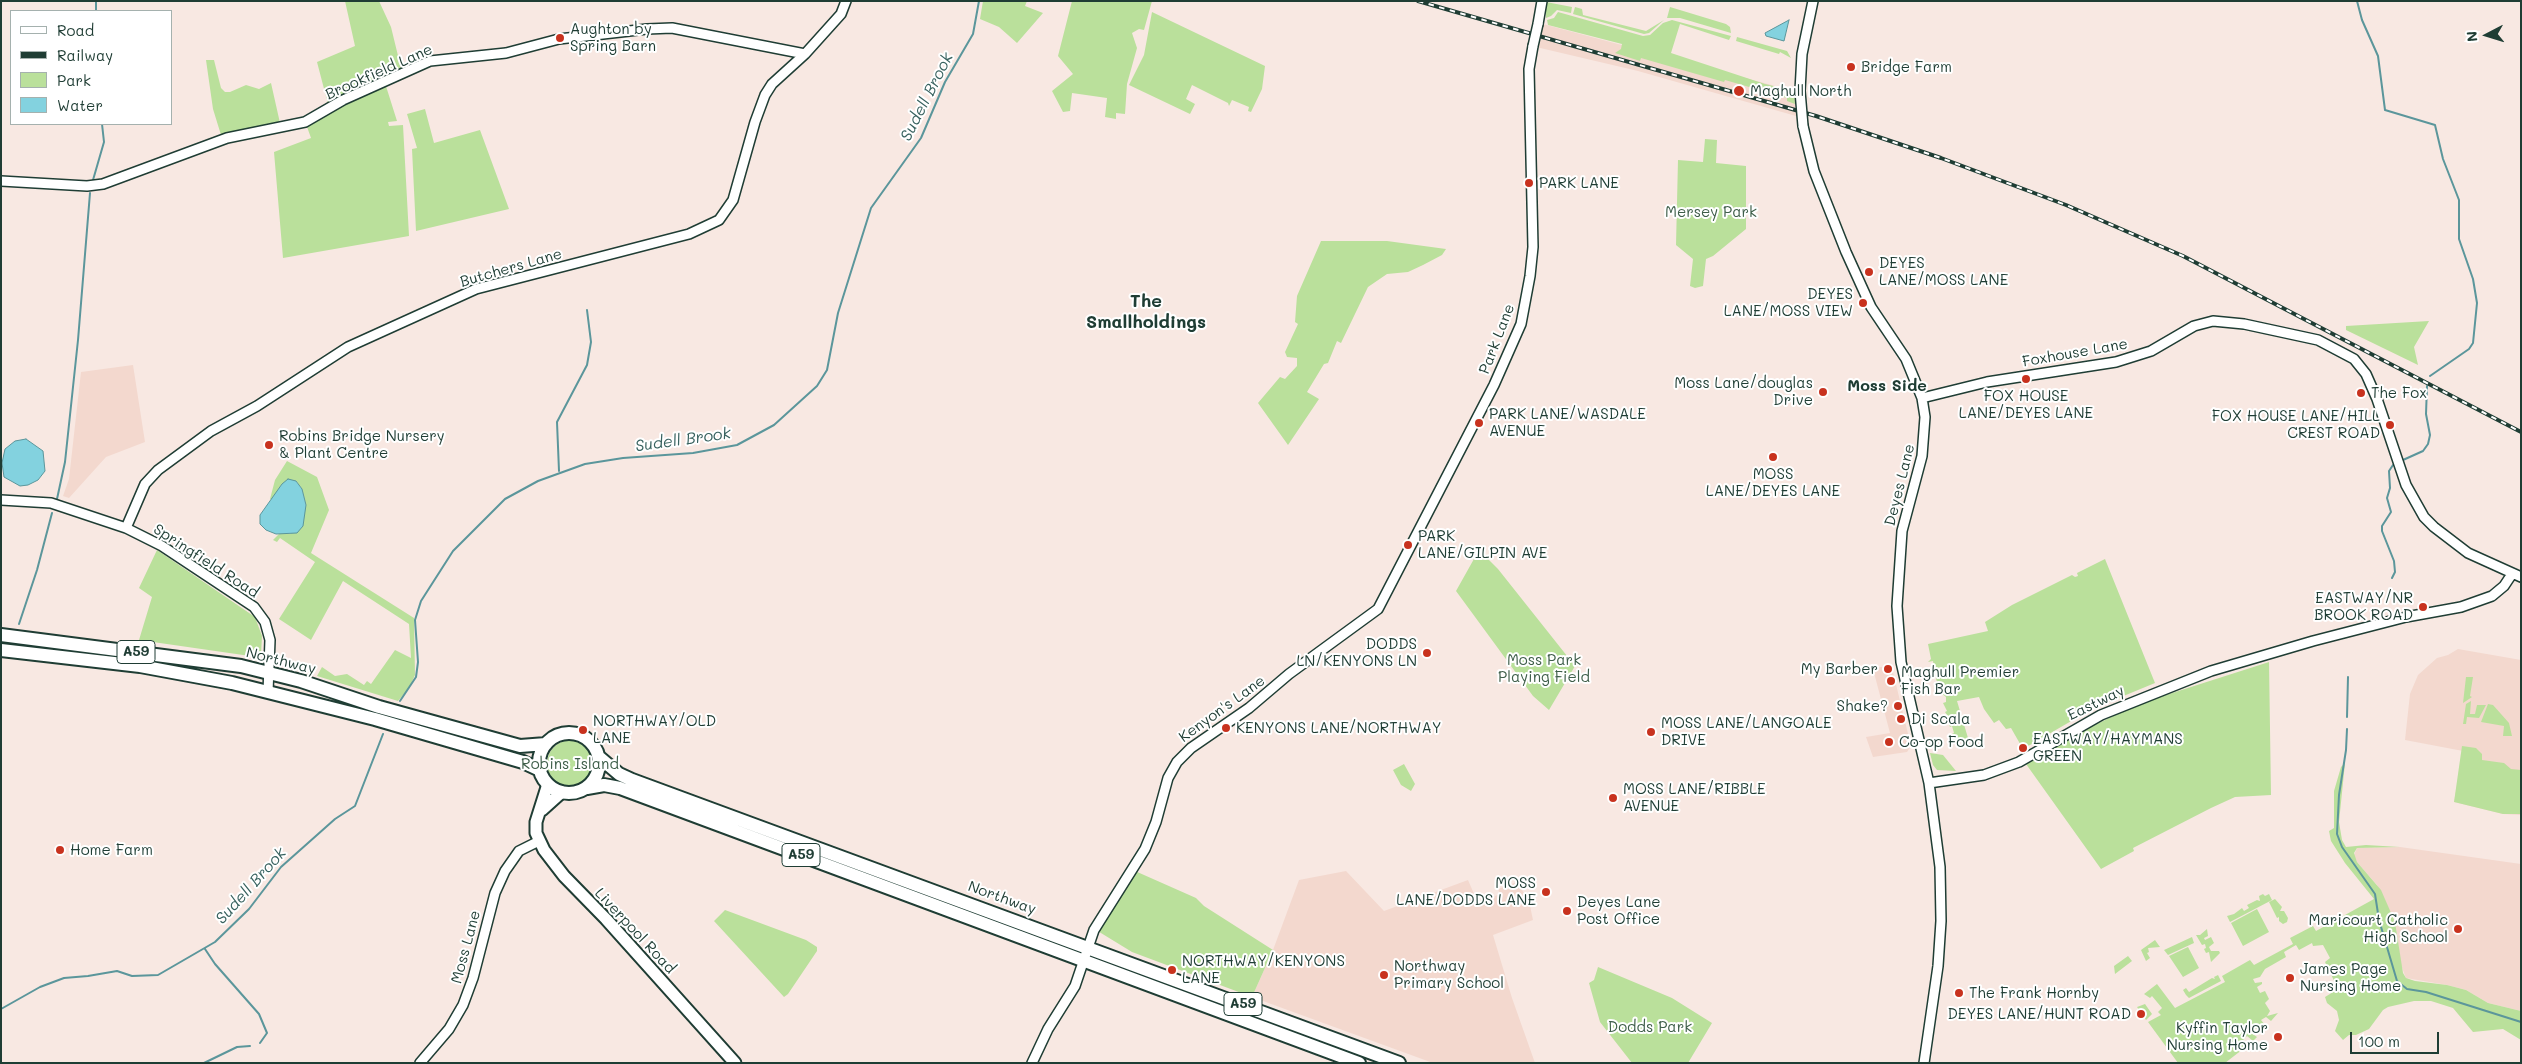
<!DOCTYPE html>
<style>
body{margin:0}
#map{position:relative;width:2522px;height:1064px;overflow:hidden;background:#f8e8e2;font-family:Mali,sans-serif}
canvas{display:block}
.frame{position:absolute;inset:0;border:2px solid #1f3d34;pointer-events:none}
.legend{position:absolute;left:10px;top:10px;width:162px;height:115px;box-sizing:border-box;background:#fff;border:1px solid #a5b1ae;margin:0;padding:6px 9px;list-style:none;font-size:15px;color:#1f3d34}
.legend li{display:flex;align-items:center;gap:10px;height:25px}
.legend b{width:25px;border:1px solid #a5b1ae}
.north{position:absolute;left:2462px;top:10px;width:50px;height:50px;-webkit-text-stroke:4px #fff;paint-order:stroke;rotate:265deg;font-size:14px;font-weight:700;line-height:20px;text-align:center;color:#1f3d34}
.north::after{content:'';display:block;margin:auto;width:18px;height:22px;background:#1f3d34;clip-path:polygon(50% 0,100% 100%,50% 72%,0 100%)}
.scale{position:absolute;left:2350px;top:1032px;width:89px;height:22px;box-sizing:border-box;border:2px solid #1f3d34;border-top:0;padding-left:6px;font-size:15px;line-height:18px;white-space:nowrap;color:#1f3d34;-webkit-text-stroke:4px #fff;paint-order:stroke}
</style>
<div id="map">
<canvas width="2522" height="1064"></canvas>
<div class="frame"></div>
<ul class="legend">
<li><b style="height:6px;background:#fff"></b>Road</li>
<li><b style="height:6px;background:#1f3d34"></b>Railway</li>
<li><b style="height:14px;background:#bae09b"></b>Park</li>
<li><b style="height:14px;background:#83d2df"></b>Water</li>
</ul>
<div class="north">N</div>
<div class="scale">100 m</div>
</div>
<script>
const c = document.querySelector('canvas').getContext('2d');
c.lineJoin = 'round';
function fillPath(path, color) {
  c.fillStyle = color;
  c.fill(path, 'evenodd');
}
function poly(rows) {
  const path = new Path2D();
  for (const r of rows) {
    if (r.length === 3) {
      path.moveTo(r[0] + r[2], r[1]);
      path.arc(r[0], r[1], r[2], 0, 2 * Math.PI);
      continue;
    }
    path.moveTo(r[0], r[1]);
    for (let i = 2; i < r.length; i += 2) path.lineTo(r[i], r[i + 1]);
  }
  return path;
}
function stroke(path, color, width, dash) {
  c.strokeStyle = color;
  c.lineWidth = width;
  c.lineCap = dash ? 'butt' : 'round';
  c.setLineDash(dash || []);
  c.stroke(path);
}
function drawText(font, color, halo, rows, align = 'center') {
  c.font = font + ' Mali,sans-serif';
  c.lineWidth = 4;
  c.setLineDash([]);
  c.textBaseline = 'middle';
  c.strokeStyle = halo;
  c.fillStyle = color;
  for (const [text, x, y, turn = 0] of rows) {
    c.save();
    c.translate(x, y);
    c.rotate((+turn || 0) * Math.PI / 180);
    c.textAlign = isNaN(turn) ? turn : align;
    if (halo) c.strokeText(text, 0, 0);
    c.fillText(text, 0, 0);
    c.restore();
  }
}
fillPath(poly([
 [1543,24,1794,91,1796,116,1638,71,1536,47],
 [133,365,145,442,106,457,69,498,63,496,69,479,81,372],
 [2458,649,2521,660,2521,815,2503,814,2454,802,2463,751,2405,740,2410,694,2418,675,2437,658,2448,655],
 [1889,665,1892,668,1911,746,1907,752,1873,757,1866,737,1890,733,1873,669],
 [2400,847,2521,864,2521,1011,2488,1003,2466,990,2447,985,2406,978,2401,965,2395,922,2377,885,2357,862,2354,855,2357,848],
 [1346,871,1384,911,1468,880,1478,903,1500,894,1498,889,1517,882,1529,901,1533,920,1493,935,1512,998,1535,1063,1433,1063,1252,997,1273,950,1299,880]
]), '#f3d8ce');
fillPath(poly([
 [345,1,379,1,391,27,401,68,370,84,369,81,364,83,365,86,328,104,317,62,355,46],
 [983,1,1027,1,1025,6,1043,13,1017,43,999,27,980,19],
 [1072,1,1152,1,1144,30,1139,29,1132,33,1137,48,1127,84,1125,114,1116,113,1116,119,1105,117,1107,98,1072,93,1070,111,1063,112,1052,91,1073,74,1058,56],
 [1546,2,1572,7,1571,13,1557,10,1551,16,1546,18],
 [1575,7,1582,9,1583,15,1646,31,1664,20,1649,33,1644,34,1573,14],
 [1670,7,1726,24,1730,27,1731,33,1680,18,1667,18],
 [1152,12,1265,66,1262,89,1251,112,1248,111,1249,107,1232,100,1229,106,1228,103,1192,85,1186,99,1195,104,1190,114,1129,85,1144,55],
 [1558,12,1643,36,1650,35,1663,23,1672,20,1731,36,1729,40,1680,24,1671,53,1765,84,1794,91,1795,104,1787,101,1787,98,1725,80,1724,82,1641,58,1640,61,1615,53,1621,49,1622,44,1548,25,1547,20,1554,18],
 [1737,37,1787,51,1791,58,1780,52,1779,54,1736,41],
 [206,60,214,60,221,88,225,92,230,92,246,85,259,89,271,83,280,123,221,135,213,109],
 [385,83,397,121,388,122,389,126,403,125,409,236,283,258,274,152,311,138,306,124],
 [425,109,434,143,480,130,509,209,416,231,412,149,417,148,407,114],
 [1705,139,1717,140,1716,163,1746,166,1746,229,1713,256,1706,259,1703,286,1695,288,1690,286,1693,259,1676,245,1678,160,1703,162],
 [1321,241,1387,241,1446,249,1442,255,1423,265,1408,272,1387,274,1368,287,1341,343,1337,341,1328,363,1324,364,1307,392,1319,399,1288,445,1258,403,1280,377,1285,379,1297,366,1297,358,1287,357,1285,352,1298,324,1295,322,1297,296],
 [2429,321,2414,347,2418,365,2346,330,2346,326],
 [287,461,317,477,329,510,311,553,414,618,415,675,409,688,398,701,317,676,322,667,335,676,347,674,364,685,367,681,371,684,395,650,411,658,409,624,343,581,311,640,279,619,315,562,280,538,277,542,273,540,281,532,290,534,306,505,302,489,296,481,282,484,272,500,270,499,275,480],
 [157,550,255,617,262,636,261,655,257,657,139,640,152,597,139,588],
 [1479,550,1498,569,1575,666,1549,710,1533,696,1456,591],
 [2105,559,2155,683,2092,709,2023,749,2011,728,2006,729,1999,720,1994,723,1984,709,1979,697,1957,701,1968,738,1954,742,1952,734,1954,733,1952,726,1950,727,1947,719,1949,718,1945,712,1947,711,1943,703,1946,702,1946,697,1941,693,1946,692,1947,689,1935,689,1939,686,1936,679,1937,676,1932,676,1935,673,1933,661,1928,662,1931,659,1928,644,1988,631,1985,622,2012,605,2072,575,2075,577,2078,576,2077,573],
 [2269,662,2271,795,2235,797,2211,808,2133,848,2134,851,2101,869,2026,764,2084,730,2141,703],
 [2466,677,2473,677,2470,696,2472,697,2463,703],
 [2471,701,2470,714,2475,714,2477,705,2486,705,2479,718,2467,717,2466,724,2463,724,2466,704],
 [2488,704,2493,705,2509,723,2512,736,2503,736,2504,726,2481,722],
 [571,764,24],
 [2462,746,2476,748,2482,754,2482,760,2504,763,2511,769,2521,770,2521,814,2503,814,2454,802],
 [1930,753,1943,755,1956,771,1937,770,1933,765],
 [2345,763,2339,822,2342,840,2346,847,2366,845,2400,847,2357,848,2354,853,2357,862,2381,890,2395,922,2403,973,2406,978,2415,981,2447,985,2466,990,2488,1003,2521,1011,2521,1040,2503,1029,2473,1032,2453,1008,2431,1001,2414,1001,2388,1007,2383,1010,2369,1029,2356,1035,2349,1035,2343,1040,2335,1031,2339,1020,2337,1011,2327,1003,2325,997,2338,989,2325,962,2330,958,2323,945,2313,946,2312,943,2299,950,2296,945,2284,952,2286,957,2265,969,2260,977,2253,979,2255,983,2262,982,2262,984,2257,987,2260,993,2265,991,2269,999,2265,1003,2270,1011,2267,1016,2278,1013,2271,1021,2266,1017,2261,1020,2265,1025,2260,1030,2254,1028,2251,1033,2257,1037,2253,1041,2247,1036,2243,1040,2247,1046,2225,1063,2178,1063,2148,1022,2161,1015,2158,1012,2162,1008,2152,996,2150,998,2144,994,2157,984,2175,1008,2225,982,2222,976,2250,960,2254,965,2293,944,2290,938,2313,926,2316,931,2374,899,2345,863,2331,841,2329,831,2334,828,2334,791,2341,767],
 [1404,764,1415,784,1411,791,1401,785,1393,770],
 [1135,871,1196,898,1204,906,1273,950,1252,997,1132,952,1096,930],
 [2263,894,2265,896,2269,894,2272,900,2230,922,2227,916,2234,914,2242,908,2244,911,2249,908,2247,905,2257,900,2260,901,2259,896],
 [2275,899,2282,907,2280,911,2284,911,2288,918,2287,922,2281,925,2283,924,2279,921,2279,917,2277,918,2269,902],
 [2257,909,2269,932,2243,946,2231,923],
 [725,910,806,940,817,947,817,951,788,994,784,997,714,921],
 [2207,929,2208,936,2204,938,2205,940,2211,937,2214,943,2209,947,2211,951,2219,951,2220,953,2211,962,2209,952,2206,953,2204,949,2206,948,2205,944,2202,945,2196,935,2200,935],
 [2192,937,2194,943,2168,955,2164,950],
 [2155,940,2160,947,2148,948,2149,952,2147,953,2150,958,2146,961,2141,950],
 [2188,947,2199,968,2183,977,2169,956],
 [2128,956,2132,961,2115,974,2114,966],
 [1598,967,1672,998,1712,1023,1688,1063,1632,1063,1600,1022,1589,983,1594,980],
 [2218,975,2221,981,2189,998,2186,995,2183,990,2186,988,2189,992,2212,978,2215,979,2214,977],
 [2145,1004,2152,1014,2146,1020,2137,1007]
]), '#bae09b');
const water = poly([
 [1789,20,1784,41,1766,36,1765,33,1789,20],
 [26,439,43,451,45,471,38,480,28,485,20,486,4,477,2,463,5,449,15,441,26,439],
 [288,479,296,481,302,489,306,505,303,526,297,533,276,534,266,530,260,524,260,515,282,484,288,479]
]);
fillPath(water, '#83d2df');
stroke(water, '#5b969b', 1);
stroke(poly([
 [2357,1,2362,20,2378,56,2385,110,2435,125,2443,159,2459,200,2459,239,2473,279,2477,303,2473,343,2469,349,2430,376],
 [96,11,96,1],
 [93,180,104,142,102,124],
 [2403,460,2423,451,2428,444,2430,435,2426,414,2427,386],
 [559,471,557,422,587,365,591,342,587,310],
 [57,499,65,462,78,340,90,193],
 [2392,578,2395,572,2394,561,2382,531,2382,526,2391,512,2387,498,2390,488,2389,471,2393,465],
 [19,624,37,570,52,513],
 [400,701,416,677,418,662,415,620,421,601,453,551,505,499,538,481,585,464,623,458,693,453,737,445,774,425,817,386,827,370,838,313,871,208,921,138,945,82,973,34,979,1],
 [2347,717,2348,677],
 [2347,729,2346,750,2339,795,2337,834,2342,847,2375,894,2379,920,2397,981,2407,989,2426,992,2521,1022],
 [205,949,215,964,259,1014,267,1033,260,1043],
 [1,1009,40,987,64,978,88,976,117,971,132,976,158,975,215,942,249,909,281,867,335,819,355,806,383,734],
 [204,1063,237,1047,250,1046]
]), '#5b969b', 2);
const minor = poly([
 [1538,24,1542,1],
 [1800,91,1802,54,1813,1],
 [1803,126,1814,171,1846,252,1871,307,1906,359,1922,398,1925,417,1922,456,1902,531,1897,606,1901,662,1929,783,1940,867,1941,921,1938,966,1924,1063],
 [1,181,87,186,103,184,227,138,305,122,343,100,430,61,506,53,559,39,647,29,672,28,805,54],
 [1922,398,1987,382,2116,362,2151,351,2194,326,2213,321,2244,324,2318,340,2354,359,2366,374,2377,399,2406,485,2424,517,2434,527,2468,553,2521,577],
 [1,500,51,503,126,528,162,546,254,607,265,622,270,640,268,692],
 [126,528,145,484,158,470,211,431,257,406,348,347,476,289,689,234,719,220,733,200,755,122,765,95,772,84,805,54,841,14,846,1],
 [1929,783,1984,775,2019,762,2101,715,2211,671,2313,641,2406,617,2461,607,2492,596,2504,586,2512,574],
 [420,1063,449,1029,463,1005,473,978,495,893,505,871,519,851,539,841],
 [1032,1063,1048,1029,1075,986,1094,930,1145,849,1156,822,1168,778,1177,762,1191,748,1249,708,1289,674,1378,609,1494,385,1521,324,1530,276,1533,247,1529,69,1533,46]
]);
const major = poly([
 [548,784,536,822,536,833,544,850,564,876,606,919,735,1063],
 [542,810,562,792]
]);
const highway = poly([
 [1,635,241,666,301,681,379,707,520,746,546,744],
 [1,650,140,666,232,683,375,719,523,762,540,770],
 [569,763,30],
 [599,757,619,774,632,780,1399,1063],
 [587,788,604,785,620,788,1359,1063]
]);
stroke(minor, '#1f3d34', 12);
stroke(major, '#1f3d34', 15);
stroke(highway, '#1f3d34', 16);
stroke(minor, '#fff', 9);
stroke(major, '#fff', 11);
stroke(highway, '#fff', 12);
const rail = poly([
 [1418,1,1816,116,1941,158,2066,205,2183,256,2521,432]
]);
stroke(rail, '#1f3d34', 4);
stroke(rail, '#fff', 2, [5.5]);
const minorBridge = poly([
 [1533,46,1538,24],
 [1800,91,1803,126]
]);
stroke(minorBridge, '#1f3d34', 12, []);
stroke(minorBridge, '#fff', 9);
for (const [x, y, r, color] of [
 [560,38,5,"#c8321e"],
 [1851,67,5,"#c8321e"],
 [1739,91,6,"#c8321e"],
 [1529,183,5,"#c8321e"],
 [1869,272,5,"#c8321e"],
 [1863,303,5,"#c8321e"],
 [2026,379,5,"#c8321e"],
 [1823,392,5,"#c8321e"],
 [2361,393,5,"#c8321e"],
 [1479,423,5,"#c8321e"],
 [2390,425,5,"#c8321e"],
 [269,445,5,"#c8321e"],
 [1773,457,5,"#c8321e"],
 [1408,545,5,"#c8321e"],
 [2423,607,5,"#c8321e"],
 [1427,653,5,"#c8321e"],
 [1888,669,5,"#c8321e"],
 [1891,681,5,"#c8321e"],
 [1898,706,5,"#c8321e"],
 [1901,719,5,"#c8321e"],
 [1226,728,5,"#c8321e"],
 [583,730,5,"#c8321e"],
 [1651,732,5,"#c8321e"],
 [1889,742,5,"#c8321e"],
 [2023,748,5,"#c8321e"],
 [1613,798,5,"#c8321e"],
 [60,850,5,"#c8321e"],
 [1546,892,5,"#c8321e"],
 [1567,911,5,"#c8321e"],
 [2458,929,5,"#c8321e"],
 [1172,970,5,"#c8321e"],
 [1384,975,5,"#c8321e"],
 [2290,978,5,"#c8321e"],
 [1959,993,5,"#c8321e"],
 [2141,1014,5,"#c8321e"],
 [2278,1037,5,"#c8321e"]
]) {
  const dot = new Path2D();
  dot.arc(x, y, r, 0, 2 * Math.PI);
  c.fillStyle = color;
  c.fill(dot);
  stroke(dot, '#fff', 2);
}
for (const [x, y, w] of [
 [136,652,38],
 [801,855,38],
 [1243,1004,38]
]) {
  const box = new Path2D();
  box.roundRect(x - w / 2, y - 11.5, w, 23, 4);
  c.fillStyle = '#fff';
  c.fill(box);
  stroke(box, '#1f3d34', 1);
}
drawText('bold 14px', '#1f3d34', null, [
 ["A59",136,652],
 ["A59",801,855],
 ["A59",1243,1004]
]);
drawText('15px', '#1f3d34', '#fff', [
 ["Aughton by",570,29],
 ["Spring Barn",570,46],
 ["Bridge Farm",1861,67],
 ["Maghull North",1750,91],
 ["PARK LANE",1539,183],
 ["DEYES",1879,263],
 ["LANE/MOSS LANE",1879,280],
 ["DEYES",1853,294,"right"],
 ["LANE/MOSS VIEW",1853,311,"right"],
 ["Moss Lane/douglas",1813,383,"right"],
 ["Drive",1813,400,"right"],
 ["The Fox",2371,393],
 ["FOX HOUSE",2026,396,"center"],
 ["LANE/DEYES LANE",2026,413,"center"],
 ["PARK LANE/WASDALE",1489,414],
 ["AVENUE",1489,431],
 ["FOX HOUSE LANE/HILL",2380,416,"right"],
 ["CREST ROAD",2380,433,"right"],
 ["Robins Bridge Nursery",279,436],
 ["& Plant Centre",279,453],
 ["MOSS",1773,474,"center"],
 ["LANE/DEYES LANE",1773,491,"center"],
 ["PARK",1418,536],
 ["LANE/GILPIN AVE",1418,553],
 ["EASTWAY/NR",2413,598,"right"],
 ["BROOK ROAD",2413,615,"right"],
 ["DODDS",1417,644,"right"],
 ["LN/KENYONS LN",1417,661,"right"],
 ["My Barber",1878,669,"right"],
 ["Maghull Premier",1901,672],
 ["Fish Bar",1901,689],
 ["Shake?",1888,706,"right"],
 ["Di Scala",1911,719],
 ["NORTHWAY/OLD",593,721],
 ["LANE",593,738],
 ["MOSS LANE/LANGOALE",1661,723],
 ["DRIVE",1661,740],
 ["KENYONS LANE/NORTHWAY",1236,728],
 ["EASTWAY/HAYMANS",2033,739],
 ["GREEN",2033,756],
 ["Co-op Food",1899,742],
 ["MOSS LANE/RIBBLE",1623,789],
 ["AVENUE",1623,806],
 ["Home Farm",70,850],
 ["MOSS",1536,883,"right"],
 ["LANE/DODDS LANE",1536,900,"right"],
 ["Deyes Lane",1577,902],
 ["Post Office",1577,919],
 ["Maricourt Catholic",2448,920,"right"],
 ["High School",2448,937,"right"],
 ["NORTHWAY/KENYONS",1182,961],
 ["LANE",1182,978],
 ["Northway",1394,966],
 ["Primary School",1394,983],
 ["James Page",2300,969],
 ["Nursing Home",2300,986],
 ["The Frank Hornby",1969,993],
 ["DEYES LANE/HUNT ROAD",2131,1014,"right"],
 ["Kyffin Taylor",2268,1028,"right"],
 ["Nursing Home",2268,1045,"right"]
], 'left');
drawText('15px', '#1f3d34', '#fff', [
 ["Brookfield Lane",379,72,-24],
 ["Butchers Lane",511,268,-16],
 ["Park Lane",1497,339,-69],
 ["Foxhouse Lane",2075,353,-10],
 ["Deyes Lane",1900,485,-76],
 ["Springfield Road",206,561,33],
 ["Northway",281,661,14],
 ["Eastway",2096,703,-26],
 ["Kenyon's Lane",1222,709,-36],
 ["Northway",1002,898,20],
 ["Liverpool Road",635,931,47],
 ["Moss Lane",466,947,-75]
]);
drawText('15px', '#3e5e49', '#fff', [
 ["Mersey Park",1711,212],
 ["Moss Park",1544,660],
 ["Playing Field",1544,677],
 ["Robins Island",570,764],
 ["Dodds Park",1650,1027]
]);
drawText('italic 16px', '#38625f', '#fff', [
 ["Sudell Brook",927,97,-63],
 ["Sudell Brook",683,440,-8],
 ["Sudell Brook",251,886,-48]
]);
drawText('bold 16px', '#1f3d34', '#fff', [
 ["Moss Side",1887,386]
]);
drawText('bold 18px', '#1f3d34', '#fff', [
 ["The",1146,301],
 ["Smallholdings",1146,322]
]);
</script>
